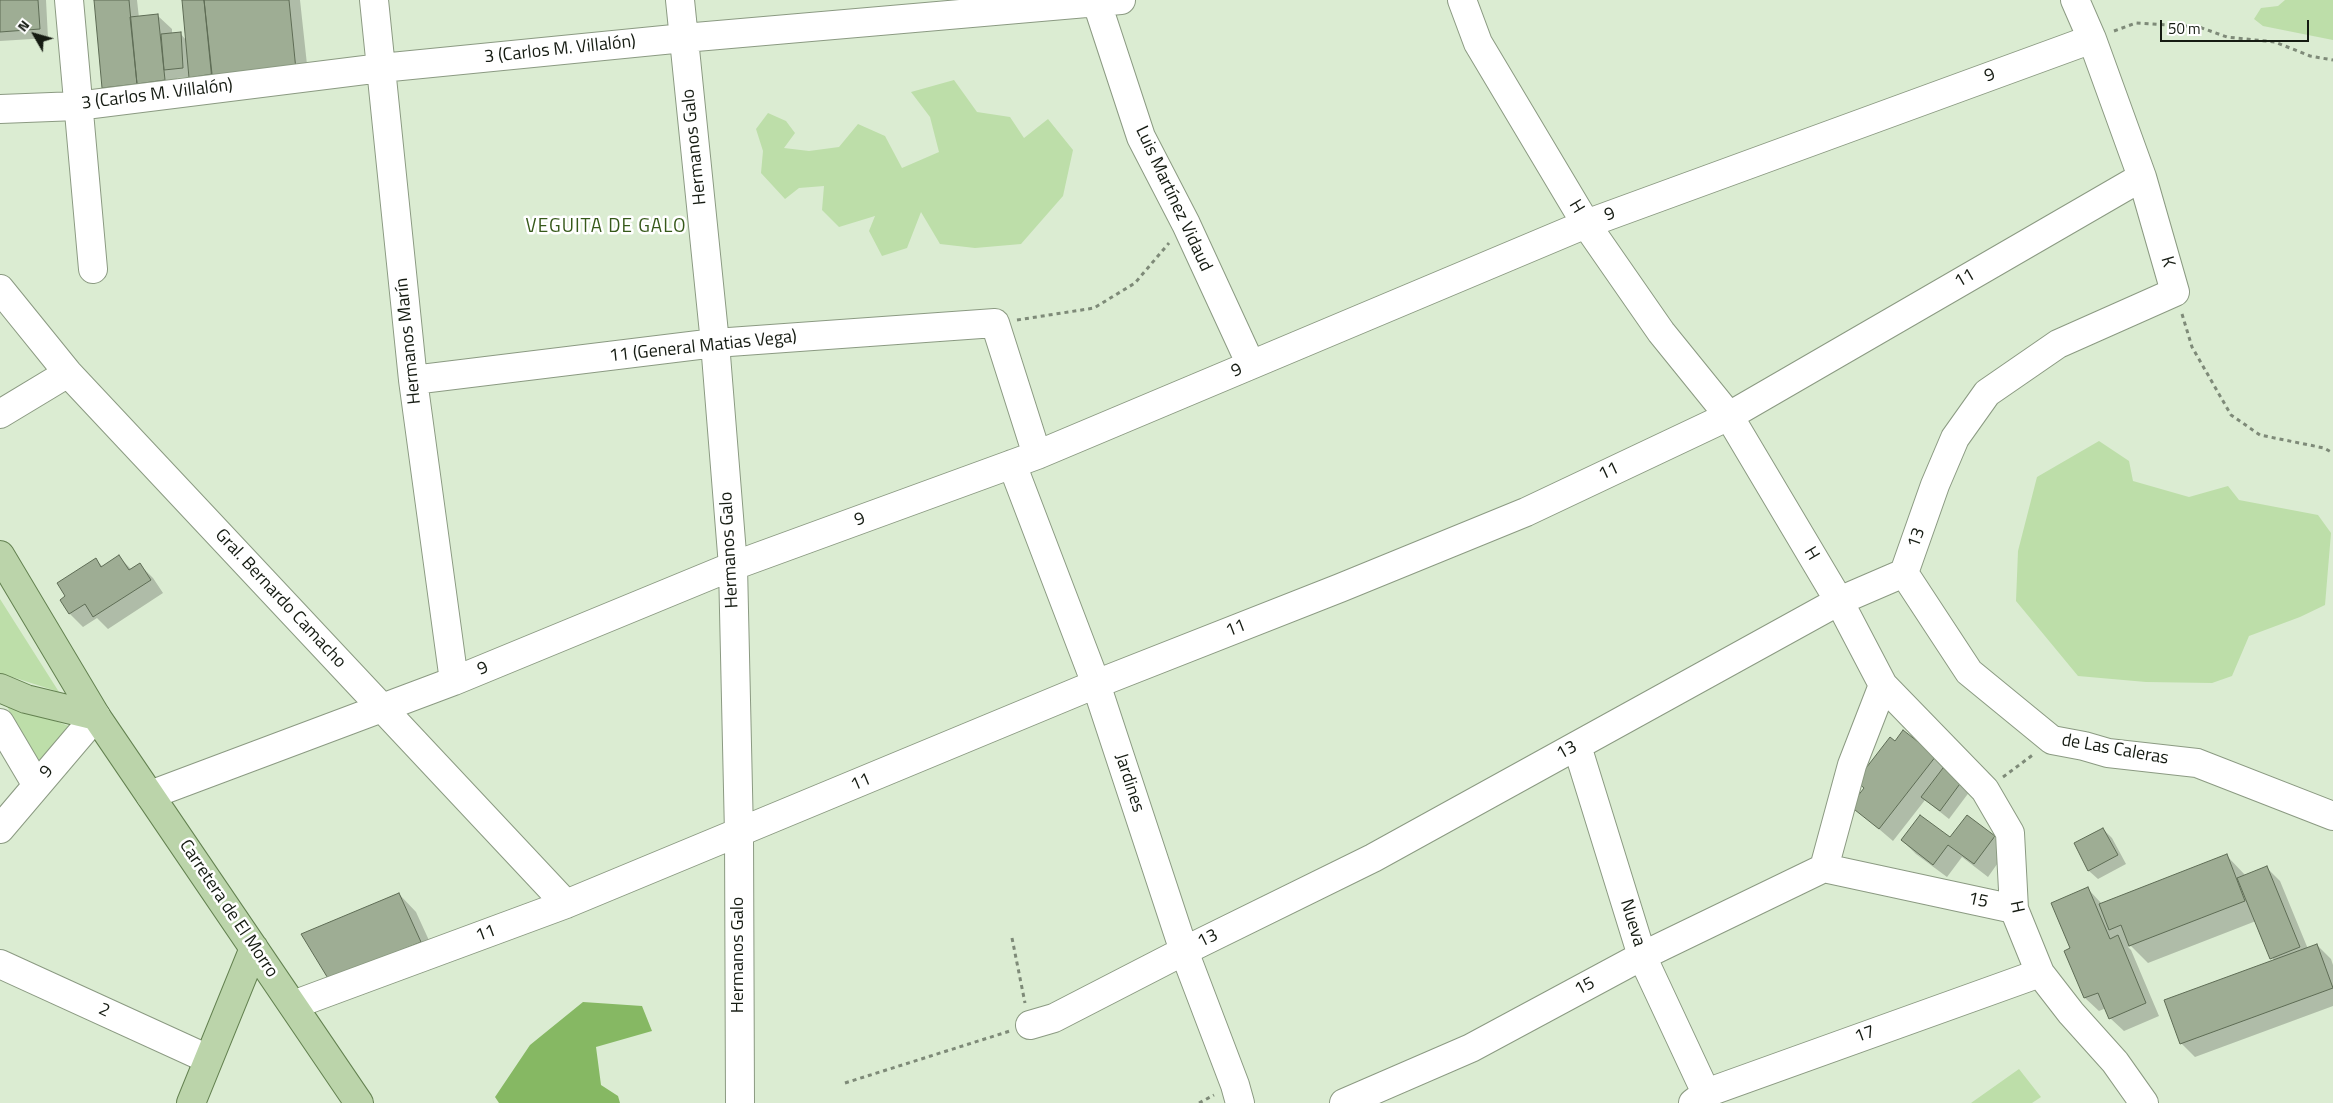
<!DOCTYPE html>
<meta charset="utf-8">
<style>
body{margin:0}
#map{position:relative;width:2333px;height:1103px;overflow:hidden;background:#dbecd2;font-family:"Titillium Web",sans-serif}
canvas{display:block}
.north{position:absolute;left:10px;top:10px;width:50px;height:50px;-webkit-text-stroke:4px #fff;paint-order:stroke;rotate:308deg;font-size:14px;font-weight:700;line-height:20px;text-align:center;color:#151b12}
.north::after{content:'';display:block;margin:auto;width:18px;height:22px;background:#151b12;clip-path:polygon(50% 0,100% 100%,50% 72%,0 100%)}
.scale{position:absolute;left:2160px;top:20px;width:149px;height:22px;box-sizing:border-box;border:2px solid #151b12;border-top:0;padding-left:6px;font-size:15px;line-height:18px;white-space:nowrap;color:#151b12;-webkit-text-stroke:4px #fff;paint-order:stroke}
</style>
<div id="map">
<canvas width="2333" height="1103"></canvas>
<div class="north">N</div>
<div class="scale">50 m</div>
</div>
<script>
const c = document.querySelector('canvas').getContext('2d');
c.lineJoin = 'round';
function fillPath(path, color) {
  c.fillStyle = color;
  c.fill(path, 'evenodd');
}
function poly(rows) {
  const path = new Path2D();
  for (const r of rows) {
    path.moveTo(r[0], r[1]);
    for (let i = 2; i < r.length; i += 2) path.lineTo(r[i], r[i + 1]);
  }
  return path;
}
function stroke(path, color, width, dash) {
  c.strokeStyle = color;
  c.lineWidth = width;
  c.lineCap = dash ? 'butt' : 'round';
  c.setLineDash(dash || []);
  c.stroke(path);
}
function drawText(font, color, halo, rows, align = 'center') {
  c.font = font + ' "Titillium Web",sans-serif';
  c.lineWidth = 5;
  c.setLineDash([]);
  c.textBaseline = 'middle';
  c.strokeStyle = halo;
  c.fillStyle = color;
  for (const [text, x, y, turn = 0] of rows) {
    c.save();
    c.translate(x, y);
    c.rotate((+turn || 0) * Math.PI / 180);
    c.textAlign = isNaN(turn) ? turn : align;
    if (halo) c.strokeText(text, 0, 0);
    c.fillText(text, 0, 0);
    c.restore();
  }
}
fillPath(poly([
 [2285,0,2333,0,2333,40,2263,26,2254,19,2261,8,2278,6],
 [954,80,977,112,1010,117,1024,138,1048,119,1073,150,1063,196,1021,244,975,248,940,244,921,212,907,248,882,256,869,231,875,216,839,227,822,210,824,186,799,188,785,199,761,173,763,151,756,129,768,113,786,121,795,133,784,148,809,151,839,147,858,124,885,136,902,168,939,152,930,117,911,92],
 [2099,441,2129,461,2133,481,2189,497,2228,486,2239,500,2318,515,2331,533,2325,605,2300,617,2249,636,2232,676,2212,683,2146,682,2078,676,2016,601,2018,551,2037,477],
 [0,599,59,692,0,673],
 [5,703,69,726,39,763],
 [2019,1069,2041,1097,2032,1103,1971,1103]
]), '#bddea9');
fillPath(poly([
 [583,1002,642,1006,652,1031,596,1047,601,1085,618,1096,620,1103,499,1103,495,1097,530,1045]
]), '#86b863');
fillPath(poly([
 [0,0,46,0,48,38,0,41],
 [96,0,137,0,139,18,158,16,172,29,172,34,180,33,186,40,183,0,300,0,309,83,203,91,190,77,177,78,178,93,112,96,103,87],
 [119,557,132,570,140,565,153,578,163,593,108,629,97,618,83,627,70,614,96,560,103,567],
 [1895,743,1935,757,1970,791,1949,819,1925,800,1893,841,1852,806,1865,789,1857,781],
 [2103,829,2112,838,2126,864,2098,879,2089,871,2076,844],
 [1994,837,2007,850,1988,877,1962,857,1947,877,1916,854,1902,840],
 [2227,856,2246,876,2267,868,2280,881,2308,949,2317,945,2331,959,2333,965,2333,1006,2195,1057,2181,1043,2274,961,2256,921,2148,963,2131,946,2128,947,2131,950,2159,1016,2124,1031,2110,1018,2106,1008,2099,1011,2085,998,2066,951,2072,949,2088,889,2102,904],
 [399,894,416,912,438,960,348,997]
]), '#0003');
const building = poly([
 [0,0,38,0,40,29,0,32,0,0],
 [94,0,129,0,137,84,102,88,94,0],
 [182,0,204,0,212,74,189,78,182,0],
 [204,0,289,0,296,70,212,80,204,0],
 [158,14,165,80,137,84,130,17,158,14],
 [181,32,183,68,164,70,161,34,181,32],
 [119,555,129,570,140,563,151,580,93,617,85,604,69,614,60,600,65,596,57,583,96,558,101,567,119,555],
 [1903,730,1936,756,1879,829,1850,806,1864,788,1856,781,1890,737,1895,741,1903,730],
 [1943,768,1962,781,1940,811,1921,797,1943,768],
 [1920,815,1950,837,1967,815,1995,836,1974,864,1948,845,1933,865,1901,840,1920,815],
 [2103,828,2118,855,2088,871,2074,843,2103,828],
 [2227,854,2245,901,2129,946,2121,925,2109,930,2099,904,2227,854],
 [2267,866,2300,947,2270,959,2237,878,2267,866],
 [2088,887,2110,939,2118,935,2146,1003,2109,1019,2098,993,2084,998,2064,951,2070,948,2051,903,2088,887],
 [399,893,421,942,329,980,301,934,399,893],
 [2317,944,2333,988,2180,1044,2164,1000,2317,944]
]);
fillPath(building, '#9ead94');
stroke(building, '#5e6c55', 1);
const minor = poly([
 [69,0,93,269],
 [374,0,413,380,454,681],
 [680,0,715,343,733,566,739,834,740,1103],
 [1096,0,1141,137,1186,224,1251,365],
 [1462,0,1478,43,1586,224,1661,332,1729,416,1839,601,1883,685,1985,790,2010,833,2014,909,2040,973,2071,1013,2115,1062,2144,1103],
 [0,109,77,106,381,68,684,38,1121,0],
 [0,289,68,373,566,904],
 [413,380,715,343,995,323,1037,455],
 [0,414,68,373],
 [1012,464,1096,684,1184,951,1235,1085,1240,1103],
 [1904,573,1969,672,2052,740,2084,746,2108,753,2197,763,2333,816],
 [1883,685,1852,765,1824,868,2014,909],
 [0,723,36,784],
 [1577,746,1642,956,1706,1093],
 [150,795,454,681,733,566,1037,455,1586,224,2092,39],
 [0,829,96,716],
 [0,964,208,1059],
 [293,1005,566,904,1096,684,1340,588,1526,512,1729,416,2142,177],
 [1030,1025,1054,1018,1184,951,1373,858,1839,601,1904,573,1935,485,1955,438,1987,393,2058,344,2175,292,2142,177,2092,39,2075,0],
 [1344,1103,1471,1048,1642,956,1824,868],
 [1693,1103,1706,1093,2040,973]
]);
const major = poly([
 [0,555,96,716,359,1103],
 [0,688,26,699,96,716],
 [191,1103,254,948]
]);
stroke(minor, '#8b9a82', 30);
stroke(major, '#638150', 30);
stroke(poly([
 [2114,31,2136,23,2199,27,2227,37,2275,42,2310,56,2333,60],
 [2182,314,2192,347,2231,415,2260,435,2324,448,2333,453],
 [1017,320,1094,308,1135,283,1169,243],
 [2003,777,2034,754],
 [1012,938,1025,1003],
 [845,1083,1010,1031],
 [1199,1103,1214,1095]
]), '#7e8a78', 3, [4, 4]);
stroke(minor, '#fff', 28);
stroke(major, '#bbd4aa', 28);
drawText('18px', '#151b12', '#fff', [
 ["3 (Carlos M. Villalón)",560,50,-6],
 ["9",1990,76,-20],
 ["3 (Carlos M. Villalón)",157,95,-7],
 ["Hermanos Galo",695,147,-96],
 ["Luis Martínez Vidaud",1173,199,65],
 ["H",1576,207,59],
 ["9",1610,215,-20],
 ["K",2167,262,74],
 ["11",1965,279,-30],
 ["Hermanos Marín",409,341,-96],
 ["11 (General Matias Vega)",703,347,-6],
 ["9",1237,371,-23],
 ["11",1609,472,-25],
 ["9",860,520,-20],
 ["13",1917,538,-71],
 ["Hermanos Galo",730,550,-93],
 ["H",1811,554,59],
 ["Gral. Bernardo Camacho",280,599,47],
 ["11",1236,629,-21],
 ["9",483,669,-22],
 ["de Las Caleras",2115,750,10],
 ["13",1567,751,-29],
 ["9",47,772,-49],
 ["11",861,783,-23],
 ["Jardines",1129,783,72],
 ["15",1978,901,12],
 ["H",2016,907,78],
 ["Carretera de El Morro",228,909,56],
 ["Nueva",1632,923,73],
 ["11",486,934,-20],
 ["13",1208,939,-26],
 ["Hermanos Galo",739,955,-90],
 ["15",1585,987,-28],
 ["2",104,1011,25],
 ["17",1865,1035,-20]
]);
c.letterSpacing = '1px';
drawText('19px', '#36591a', '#fff', [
 ["VEGUITA DE GALO",606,227]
]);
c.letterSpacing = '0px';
</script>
